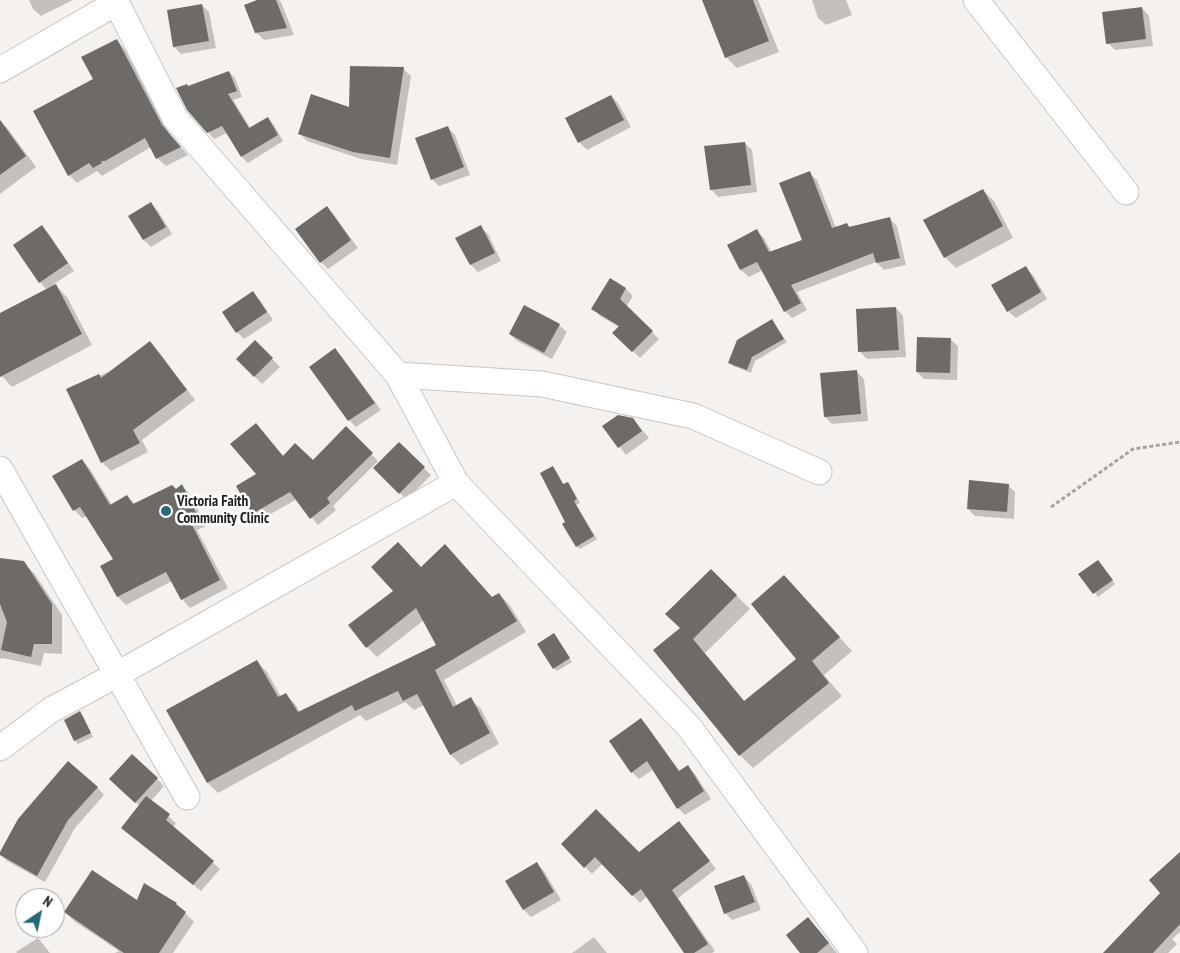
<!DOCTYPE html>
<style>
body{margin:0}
#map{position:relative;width:1180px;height:953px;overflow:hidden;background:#f4f1ee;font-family:"PT Sans Narrow",sans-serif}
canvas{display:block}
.north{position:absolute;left:15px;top:888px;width:50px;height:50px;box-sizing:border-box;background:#fff;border:1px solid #a7a6a6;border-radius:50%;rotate:34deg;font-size:14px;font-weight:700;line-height:20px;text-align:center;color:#222120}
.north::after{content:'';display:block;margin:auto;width:18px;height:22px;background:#246a79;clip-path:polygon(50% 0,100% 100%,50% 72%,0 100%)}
</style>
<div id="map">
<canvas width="1180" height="953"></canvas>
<div class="north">N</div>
</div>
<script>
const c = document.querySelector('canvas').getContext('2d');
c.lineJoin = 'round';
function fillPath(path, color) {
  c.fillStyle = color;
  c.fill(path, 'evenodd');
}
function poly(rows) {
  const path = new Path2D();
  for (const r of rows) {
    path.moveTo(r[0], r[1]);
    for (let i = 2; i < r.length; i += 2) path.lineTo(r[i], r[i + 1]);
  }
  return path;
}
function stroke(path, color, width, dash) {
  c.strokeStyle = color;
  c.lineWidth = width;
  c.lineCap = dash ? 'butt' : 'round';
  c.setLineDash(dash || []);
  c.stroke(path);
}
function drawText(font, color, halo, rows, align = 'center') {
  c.font = font + ' "PT Sans Narrow",sans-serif';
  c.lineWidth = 5;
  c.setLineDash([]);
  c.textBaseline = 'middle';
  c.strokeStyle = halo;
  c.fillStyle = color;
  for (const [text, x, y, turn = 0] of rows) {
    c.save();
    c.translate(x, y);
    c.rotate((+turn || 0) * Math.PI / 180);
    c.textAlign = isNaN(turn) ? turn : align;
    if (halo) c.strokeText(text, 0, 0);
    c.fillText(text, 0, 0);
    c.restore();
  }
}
fillPath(poly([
 [29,0,73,0,41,16,33,9],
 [260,0,279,0,281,2,294,35,264,40,256,32],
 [713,0,758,0,779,52,737,68,726,57],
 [812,0,846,0,852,15,826,25,818,18],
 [202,5,209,12,216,48,181,54,174,47],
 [1142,8,1149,16,1153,46,1115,50,1108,43],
 [117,41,125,49,170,135,188,155,166,166,157,158,151,147,102,176,97,171,77,183,69,175,95,80],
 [403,69,411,76,397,165,361,159,307,141,300,134,350,108],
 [229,72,235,78,242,97,233,100,251,129,268,119,274,125,283,141,248,163,242,157,227,133,214,139,188,109,189,87],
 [611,96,618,103,631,127,587,150,579,142,567,119],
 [0,120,8,129,36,167,0,194],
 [448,128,455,135,470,175,439,186,432,179],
 [745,143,752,150,757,192,718,197,711,189],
 [809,173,817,180,836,228,847,224,851,228,890,219,897,226,906,265,884,270,876,262,797,292,807,310,792,318,785,311,763,270,749,277,741,270,728,245,757,231,764,238,772,253,804,241],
 [983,190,994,201,1013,238,956,268,945,257],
 [151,204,158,211,172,234,151,247,144,240],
 [327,208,334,215,358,248,328,269,321,262],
 [42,227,49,234,74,271,54,284,67,297,92,345,12,387,0,374,0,315,47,290,40,282],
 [480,227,488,234,501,261,478,272,471,265],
 [1025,267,1033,275,1047,299,1016,318,1008,311],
 [611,280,626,289,633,296,626,307,659,339,640,358,614,333,619,327,600,316,593,308],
 [252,293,260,300,273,320,244,339,237,332],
 [896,308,903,316,906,357,867,359,860,352],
 [772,321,787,342,755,361,751,373,733,366,729,363],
 [559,325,567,332,552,359,517,341,510,334],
 [950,339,958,346,957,380,924,379,917,372],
 [255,342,280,367,262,384,238,359],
 [150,343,159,352,195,400,142,440,148,452,111,471,102,462,68,390,117,368],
 [335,350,342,357,381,410,356,427,349,420],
 [857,372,864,379,868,421,832,424,825,417],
 [633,419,649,438,626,455,604,427],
 [346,428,378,461,333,506,336,510,318,525,297,499,260,520,253,513,237,486,284,457,313,461],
 [399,444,431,475,407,500,375,468],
 [82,460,90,469,112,505,127,496,135,504,176,491,182,486,190,494,206,526,197,530,228,588,190,608,182,599,172,581,126,605,118,597,102,566,115,560,87,516,82,518,74,510],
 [556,471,564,485,568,483,571,487,580,503,576,505,597,539,580,549,577,546,567,523],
 [1008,485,1015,492,1014,519,975,516,968,509],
 [0,559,24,563,34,573,62,615,62,654,44,653,41,666,2,658,0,659],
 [1101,565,1115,584,1098,597,1080,574],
 [421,568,493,598,499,594,509,604,526,632,444,680,457,706,471,699,481,709,499,744,461,765,451,755,424,705,414,710,405,702,366,721,360,715,218,793,208,783,168,711,257,662,267,672,281,697,285,694,295,704,300,712,438,646,424,620,377,657,367,647,395,591],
 [711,570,750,609,705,653,745,702,798,659,797,590,852,651,824,675,842,696,753,768,740,755,654,650,682,629],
 [557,638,572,662,557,671,554,668],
 [80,712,83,716,93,737,78,744,75,741,65,720],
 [641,720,648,727,680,772,688,767,695,774,711,799,685,815,678,808,654,769,639,779,632,772],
 [157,779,164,786,151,801,176,823,173,827,220,869,201,891,122,828,140,806,118,786],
 [97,787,104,795,75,828,45,882,7,861,0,854],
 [679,823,716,869,678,898,715,951,712,953,686,953,647,896,640,903,603,863,592,874,562,844,639,854],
 [1180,854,1180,932,1172,939,1177,944,1168,953,1105,953,1162,893],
 [537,864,544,871,561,900,531,917,524,910],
 [744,877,751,884,761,910,732,920,725,913],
 [138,902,176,904,194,922,173,953,115,953,119,951,74,921,65,912],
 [808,919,818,929,837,953,802,953],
 [594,937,607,953,572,953],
 [38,938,50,953,17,953,16,952]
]), '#0003');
fillPath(poly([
 [257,0,276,0,287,28,255,33,244,5],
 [702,0,753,0,769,41,725,58],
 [202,4,209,41,173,47,167,10],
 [1142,7,1146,39,1106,44,1102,12],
 [117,39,162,125,181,147,156,159,145,138,105,161,101,161,102,163,93,168,89,163,68,176,33,111,93,79,81,57],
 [350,66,404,67,390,158,353,152,298,134,311,94,349,107],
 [229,71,237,91,228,94,249,128,268,117,278,135,241,157,222,126,207,133,187,110,176,88,187,84,188,86],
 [611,95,624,120,578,143,565,118],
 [0,120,26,156,0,175],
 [448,126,464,167,431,180,415,138],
 [745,142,751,185,710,190,704,146],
 [810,171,832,228,847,223,849,227,890,217,900,258,876,263,873,253,791,285,801,303,784,312,757,262,740,270,727,245,757,229,769,252,802,240,779,183],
 [983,189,1003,226,944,258,923,220],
 [151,202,166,227,143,240,128,216],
 [327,206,351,240,320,263,295,229],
 [42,225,68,263,39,283,13,245],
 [481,225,495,253,470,265,455,238],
 [1026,266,1041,292,1007,312,991,285],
 [610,278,626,288,620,299,653,331,632,352,612,333,619,326,591,309],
 [56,284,82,334,0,377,0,313],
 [253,291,267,312,236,333,222,312],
 [524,305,560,324,544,353,509,334],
 [896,307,899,350,858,352,856,309],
 [772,319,784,339,752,357,747,370,728,363,737,340],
 [917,337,951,338,950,373,916,372],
 [255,340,273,358,254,377,236,359],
 [150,341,187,390,133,430,140,443,101,463,66,389,99,374,101,378],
 [335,348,375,403,348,421,309,367],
 [857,370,861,414,824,417,820,373],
 [618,415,633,418,642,431,618,448,602,426],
 [256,423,283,456,295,443,313,460,346,426,373,453,327,498,330,503,310,519,290,492,252,514,236,486,256,474,230,444],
 [399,442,425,467,399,494,373,468],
 [82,459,110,505,127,495,133,504,172,485,176,489,182,484,198,517,190,521,220,580,181,600,166,572,117,597,100,566,113,559,80,507,73,511,52,476],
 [553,466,563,484,568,482,577,499,574,501,594,536,576,547,562,524,565,522,540,473],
 [969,480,1009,484,1007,512,967,509],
 [398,542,421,567,445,544,492,597,499,593,517,621,435,670,453,707,471,697,490,733,450,755,417,694,403,701,398,691,355,711,352,705,207,783,166,710,257,660,278,697,286,693,298,712,436,645,416,608,366,648,348,625,393,591,371,567],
 [0,558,24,561,52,604,52,644,34,644,31,657,1,650,7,622,0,604],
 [1098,560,1113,580,1093,594,1078,574],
 [711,569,737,595,693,639,744,701,796,659,751,604,784,575,840,637,812,661,829,683,739,756,653,650,680,628,665,614],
 [554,633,570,658,553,669,537,644],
 [80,711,91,733,74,741,64,720],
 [641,718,679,771,688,765,704,791,677,809,647,761,631,773,609,741],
 [132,754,158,778,135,803,109,779],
 [68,761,98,787,68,820,37,876,0,855,0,852,18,819],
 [146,796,170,814,166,820,214,861,193,885,121,828],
 [596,809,639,852,679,821,710,861,672,890,708,944,694,953,684,953,641,889,632,896,595,857,584,868,561,844],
 [1180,852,1180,924,1153,953,1103,953,1160,893,1149,880],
 [537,862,554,892,523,910,505,881],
 [92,870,137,900,144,883,177,903,176,904,186,912,159,953,124,953,64,912],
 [744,875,755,902,724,914,714,886],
 [808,917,829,943,817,953,800,953,786,935]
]), '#6d6a67');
const minor = poly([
 [115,0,175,118,398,375,456,483,689,727,855,953],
 [976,0,1126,192],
 [0,70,116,3],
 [398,375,542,384,693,416,819,472],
 [0,469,187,797],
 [0,748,51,710,118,674,456,483]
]);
stroke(minor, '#c9c6c3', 27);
stroke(poly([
 [1051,507,1133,449,1180,442]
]), '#a5a3a1', 3, [4, 2.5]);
stroke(minor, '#fff', 25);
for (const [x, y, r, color] of [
 [166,511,6,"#246a79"]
]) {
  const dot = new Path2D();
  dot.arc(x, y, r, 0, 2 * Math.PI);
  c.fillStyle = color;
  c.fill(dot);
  stroke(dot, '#fff', 2);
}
drawText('bold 15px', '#222120', '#fff', [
 ["Victoria Faith",177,502],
 ["Community Clinic",177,519]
], 'left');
</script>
